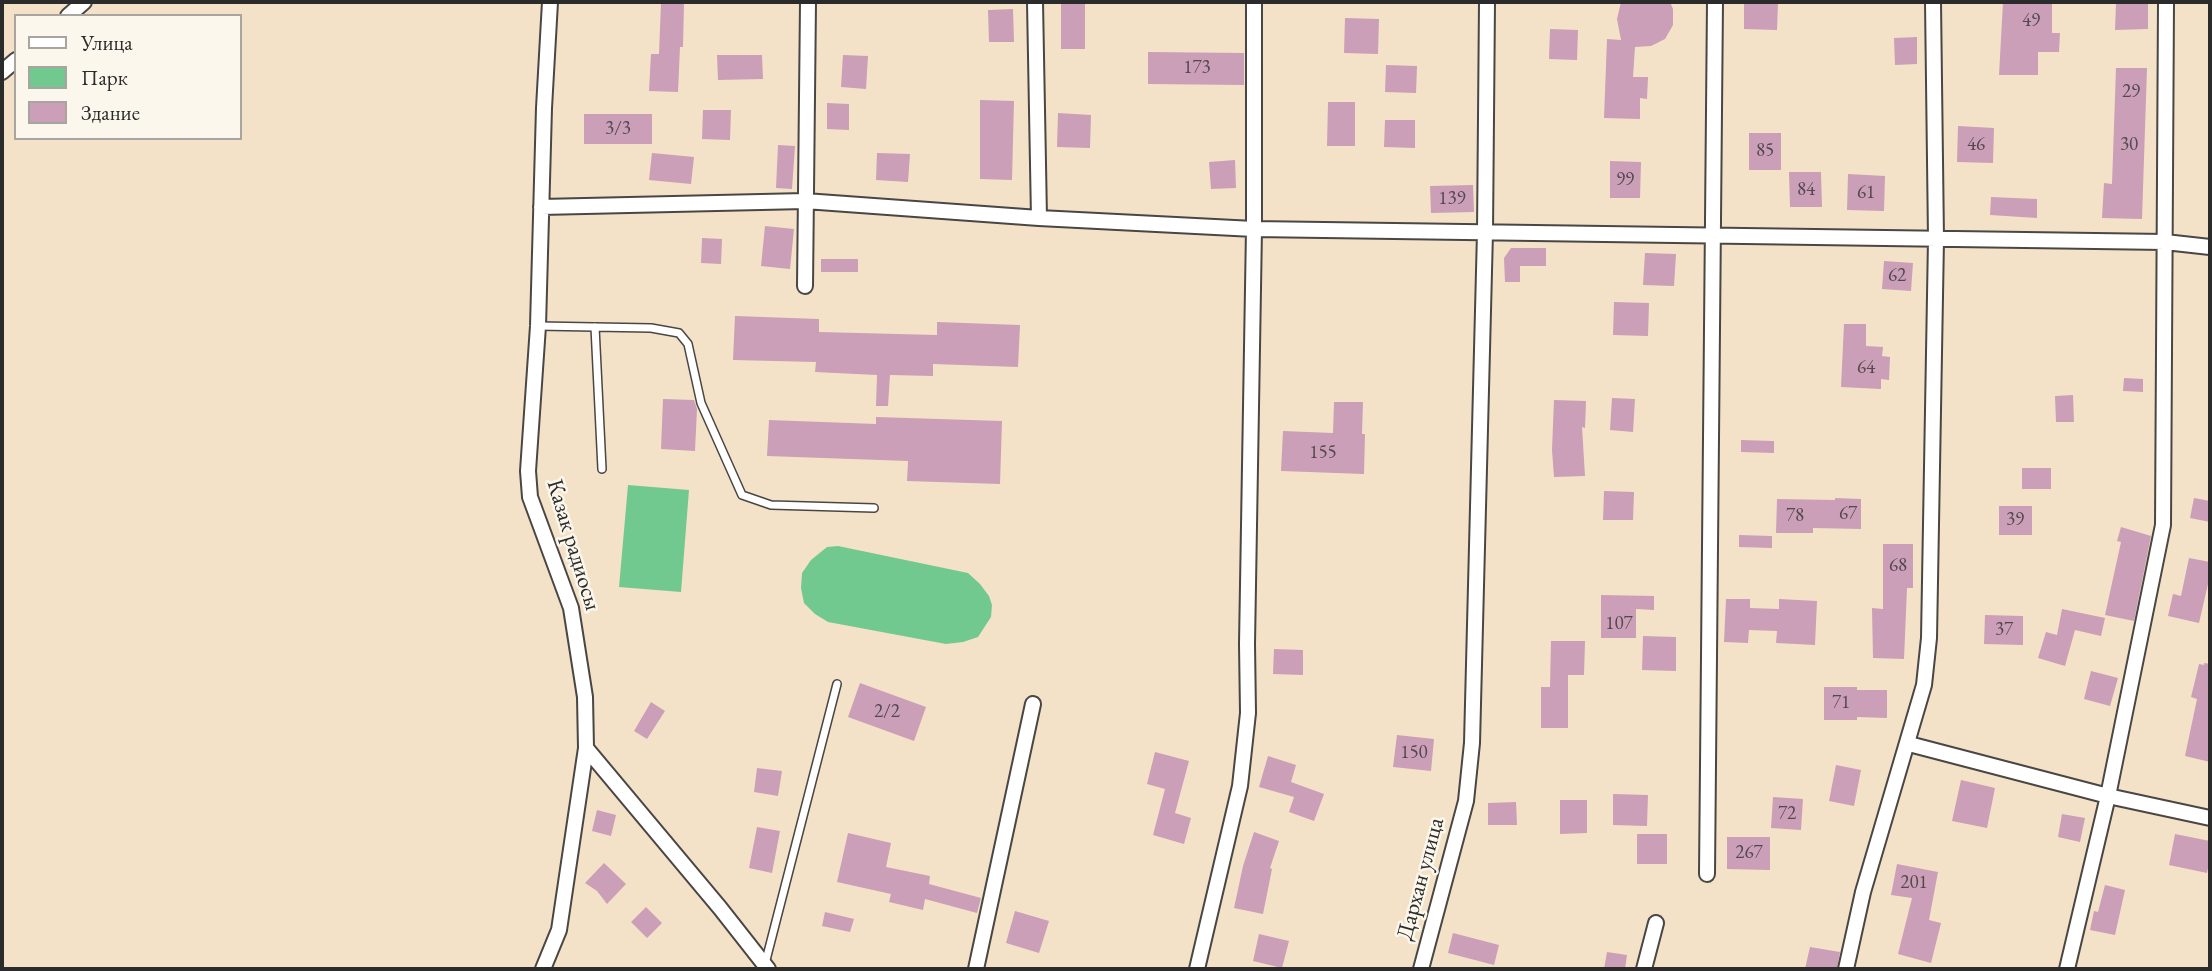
<!DOCTYPE html>
<meta charset="utf-8">
<style>
body{margin:0}
#map{position:relative;width:2212px;height:971px;overflow:hidden;background:#f4e2c8;font-family:"EB Garamond",serif}
canvas{display:block}
.frame{position:absolute;inset:0;border:4px solid #2b2b2b;pointer-events:none}
.legend{position:absolute;left:14px;top:14px;width:228px;height:126px;box-sizing:border-box;background:#fbf7ec;border:2px solid #a8a59f;margin:0;padding:9px 12px;list-style:none;font-size:21px;color:#2b2b2b}
.legend li{display:flex;align-items:center;gap:14px;height:35px}
.legend b{width:35px;border:2px solid #a8a59f}
</style>
<div id="map">
<canvas width="2212" height="971"></canvas>
<div class="frame"></div>
<ul class="legend">
<li><b style="height:9px;background:#fff"></b>Улица</li>
<li><b style="height:19px;background:#72c98f"></b>Парк</li>
<li><b style="height:19px;background:#ca9fb7"></b>Здание</li>
</ul>
</div>
<script>
const c = document.querySelector('canvas').getContext('2d');
c.lineJoin = 'round';
function fillPath(path, color) {
  c.fillStyle = color;
  c.fill(path, 'evenodd');
}
function poly(rows) {
  const path = new Path2D();
  for (const r of rows) {
    path.moveTo(r[0], r[1]);
    for (let i = 2; i < r.length; i += 2) path.lineTo(r[i], r[i + 1]);
  }
  return path;
}
function stroke(path, color, width, dash) {
  c.strokeStyle = color;
  c.lineWidth = width;
  c.lineCap = dash ? 'butt' : 'round';
  c.setLineDash(dash || []);
  c.stroke(path);
}
function drawText(font, color, halo, rows, align = 'center') {
  c.font = font + ' "EB Garamond",serif';
  c.lineWidth = 5;
  c.setLineDash([]);
  c.textBaseline = 'middle';
  c.strokeStyle = halo;
  c.fillStyle = color;
  for (const [text, x, y, turn = 0] of rows) {
    c.save();
    c.translate(x, y);
    c.rotate((+turn || 0) * Math.PI / 180);
    c.textAlign = isNaN(turn) ? turn : align;
    if (halo) c.strokeText(text, 0, 0);
    c.fillText(text, 0, 0);
    c.restore();
  }
}
fillPath(poly([
 [628,485,689,490,681,592,619,587],
 [838,546,968,573,980,584,989,596,992,605,991,617,978,637,963,642,946,644,828,622,815,614,804,603,801,588,802,573,811,560,827,547]
]), '#72c98f');
fillPath(poly([
 [1061,2,1085,2,1085,49,1061,49],
 [1621,2,1670,2,1673,9,1673,25,1665,39,1651,46,1635,47,1633,77,1648,77,1647,99,1640,98,1640,119,1604,118,1607,39,1621,40,1617,19],
 [1744,2,1778,2,1777,30,1744,29],
 [2003,2,2052,2,2052,33,2060,33,2059,52,2038,52,2038,75,1999,75],
 [2116,2,2148,2,2148,29,2115,30],
 [661,3,684,3,683,47,680,47,678,92,649,91,651,54,659,54],
 [1013,9,1014,42,989,42,988,10],
 [1345,18,1379,19,1378,54,1344,53],
 [1550,29,1578,30,1577,60,1549,59],
 [1917,37,1917,64,1895,65,1894,38],
 [1148,52,1244,53,1244,85,1148,84],
 [717,55,762,55,763,79,718,80],
 [843,55,868,56,866,89,841,87],
 [1386,65,1417,66,1416,93,1385,92],
 [2116,68,2147,68,2142,219,2102,218,2104,183,2112,184],
 [980,100,1014,101,1012,180,980,179],
 [1328,102,1355,102,1355,146,1327,146],
 [827,103,849,104,849,130,827,129],
 [703,110,731,110,730,140,702,139],
 [1058,113,1091,115,1090,148,1057,147],
 [584,114,652,114,652,144,584,144],
 [1385,120,1415,120,1415,148,1384,147],
 [1958,126,1994,128,1993,163,1957,162],
 [1749,133,1781,133,1781,170,1749,170],
 [778,145,795,146,792,189,776,188],
 [652,153,694,157,691,184,649,180],
 [877,153,910,154,908,182,876,180],
 [1235,160,1236,188,1211,189,1209,162],
 [1610,161,1641,162,1640,198,1610,198],
 [1789,172,1821,172,1822,207,1790,207],
 [1848,174,1885,176,1884,211,1847,210],
 [1473,185,1474,212,1431,213,1430,186],
 [1991,197,2037,199,2037,218,1990,215],
 [765,226,794,229,790,269,761,266],
 [702,238,722,239,721,264,701,263],
 [1511,248,1546,248,1546,266,1520,266,1520,282,1505,282,1504,258],
 [1645,253,1676,254,1674,286,1643,285],
 [821,259,858,259,858,272,821,272],
 [1884,261,1913,263,1911,291,1882,289],
 [1614,302,1649,303,1648,336,1613,335],
 [735,316,819,319,819,332,937,335,937,322,1020,325,1018,367,933,364,933,376,890,375,888,406,876,406,877,375,815,372,816,362,733,360],
 [1844,324,1866,324,1866,346,1883,347,1882,356,1890,357,1889,380,1881,379,1881,389,1841,387],
 [2124,378,2143,379,2143,392,2123,391],
 [2073,395,2074,422,2056,422,2055,396],
 [1612,398,1635,399,1633,432,1610,430],
 [663,399,694,400,697,409,695,451,661,449],
 [1554,400,1586,401,1585,428,1582,427,1585,476,1554,477,1552,450],
 [1334,402,1363,402,1362,434,1365,434,1364,474,1281,471,1283,431,1333,433],
 [876,417,1002,421,1000,484,907,481,908,461,767,456,769,420,876,424],
 [1741,440,1774,441,1774,453,1741,452],
 [2022,468,2051,468,2051,489,2022,489],
 [1604,491,1634,492,1633,520,1603,520],
 [1835,498,1861,499,1861,529,1813,528,1813,533,1776,533,1777,499,1835,500],
 [2194,498,2210,501,2210,522,2190,518],
 [1999,506,2032,506,2032,535,1999,535],
 [2121,527,2151,536,2134,621,2105,615,2121,542,2117,541],
 [1739,535,1772,536,1772,548,1739,547],
 [1883,544,1913,544,1913,588,1907,588,1904,659,1873,658,1872,608,1883,609],
 [2189,558,2210,562,2210,584,2208,584,2199,623,2168,616,2173,594,2181,596],
 [1601,595,1654,596,1654,610,1636,609,1636,638,1601,638],
 [1726,599,1750,599,1750,608,1779,609,1779,599,1817,601,1815,645,1776,643,1777,631,1749,630,1748,643,1724,642],
 [2062,609,2105,618,2101,636,2075,630,2065,666,2038,658,2046,632,2057,635],
 [1985,615,2023,616,2023,645,1984,644],
 [1643,636,1676,637,1676,671,1642,670],
 [1551,641,1585,641,1584,675,1568,675,1568,728,1541,728,1541,687,1550,687],
 [1274,649,1303,650,1303,675,1273,674],
 [2204,663,2210,664,2210,762,2185,756,2197,699,2191,697,2199,664,2204,665],
 [2091,671,2118,678,2110,706,2084,699],
 [860,683,926,707,914,741,848,717],
 [1824,687,1857,687,1857,690,1887,690,1887,718,1857,717,1857,720,1824,720],
 [651,702,665,711,647,739,634,731],
 [1397,735,1434,739,1431,771,1393,767],
 [1155,752,1189,761,1175,813,1191,818,1184,844,1153,835,1165,789,1147,784],
 [1268,756,1296,765,1291,782,1324,794,1314,821,1289,812,1294,797,1259,787],
 [1836,765,1861,770,1854,806,1829,801],
 [757,768,782,771,778,796,754,792],
 [1961,780,1995,788,1987,828,1952,821],
 [1613,794,1648,795,1647,826,1613,825],
 [1773,797,1803,799,1801,830,1771,828],
 [1560,800,1587,800,1587,833,1560,834],
 [1516,802,1517,825,1488,825,1488,803],
 [597,810,616,815,611,836,592,831],
 [2062,814,2085,818,2080,842,2058,837],
 [757,827,780,831,772,873,749,868],
 [1254,832,1279,841,1270,868,1272,869,1263,914,1234,908,1243,866],
 [848,833,891,843,886,867,930,876,929,884,981,898,977,913,925,899,923,910,889,902,891,894,837,882],
 [1637,834,1667,834,1667,864,1637,864],
 [2175,834,2210,841,2210,858,2207,873,2169,865],
 [1727,837,1770,837,1770,870,1727,869],
 [604,863,626,884,607,904,597,891,585,883],
 [1897,864,1938,872,1929,920,1941,923,1931,963,1898,954,1912,898,1891,895],
 [2105,885,2125,890,2115,935,2090,930,2094,911,2098,912],
 [646,907,662,923,647,938,631,922],
 [1015,911,1049,921,1039,953,1006,943],
 [825,912,854,919,850,932,822,926],
 [1453,933,1499,945,1494,965,1448,953],
 [1259,934,1289,941,1282,968,1253,961],
 [1810,947,1840,952,1837,969,1805,969],
 [1607,952,1627,955,1625,969,1604,969]
]), '#ca9fb7');
const service = poly([
 [538,326,651,328,679,333,688,344,701,403,742,495,771,505,874,508],
 [595,327,602,469],
 [765,964,837,684]
]);
const minor = poly([
 [1035,2,1039,218],
 [68,16,84,2],
 [2,72,16,60],
 [541,207,805,201,1039,218,1254,229,2165,242,2210,247],
 [805,286,808,2],
 [1909,744,2108,796,2210,818],
 [586,748,720,908,768,969],
 [1707,874,1715,2],
 [543,969,559,930,586,748,585,697,571,608,530,497,528,471,538,326,544,108,550,2],
 [976,969,1033,704],
 [1197,969,1240,786,1248,713,1247,644,1254,229,1254,2],
 [1421,969,1466,801,1472,743,1485,232,1487,2],
 [1644,969,1656,923],
 [1846,969,1863,892,1924,685,1929,638,1936,239,1933,2],
 [2067,969,2108,796,2163,525,2166,2]
]);
stroke(service, '#494643', 10);
stroke(minor, '#494643', 18);
stroke(service, '#fff', 7);
stroke(minor, '#fff', 14);
drawText('19px', '#53484e', null, [
 ["49",2031,21],
 ["173",1197,68],
 ["29",2131,92],
 ["3/3",618,129],
 ["46",1976,145],
 ["30",2129,145],
 ["85",1765,151],
 ["99",1625,180],
 ["84",1806,190],
 ["61",1866,193],
 ["139",1452,199],
 ["62",1897,276],
 ["64",1866,368],
 ["155",1323,453],
 ["67",1848,514],
 ["78",1795,516],
 ["39",2015,520],
 ["68",1898,566],
 ["107",1619,624],
 ["37",2004,630],
 ["71",1841,703],
 ["2/2",887,712],
 ["150",1414,753],
 ["72",1787,814],
 ["267",1749,853],
 ["201",1914,883]
]);
drawText('23px', '#2b2b2b', '#fbf7ec', [
 ["Казак радиосы",573,545,73],
 ["Дархан улица",1421,879,-75]
]);
</script>
